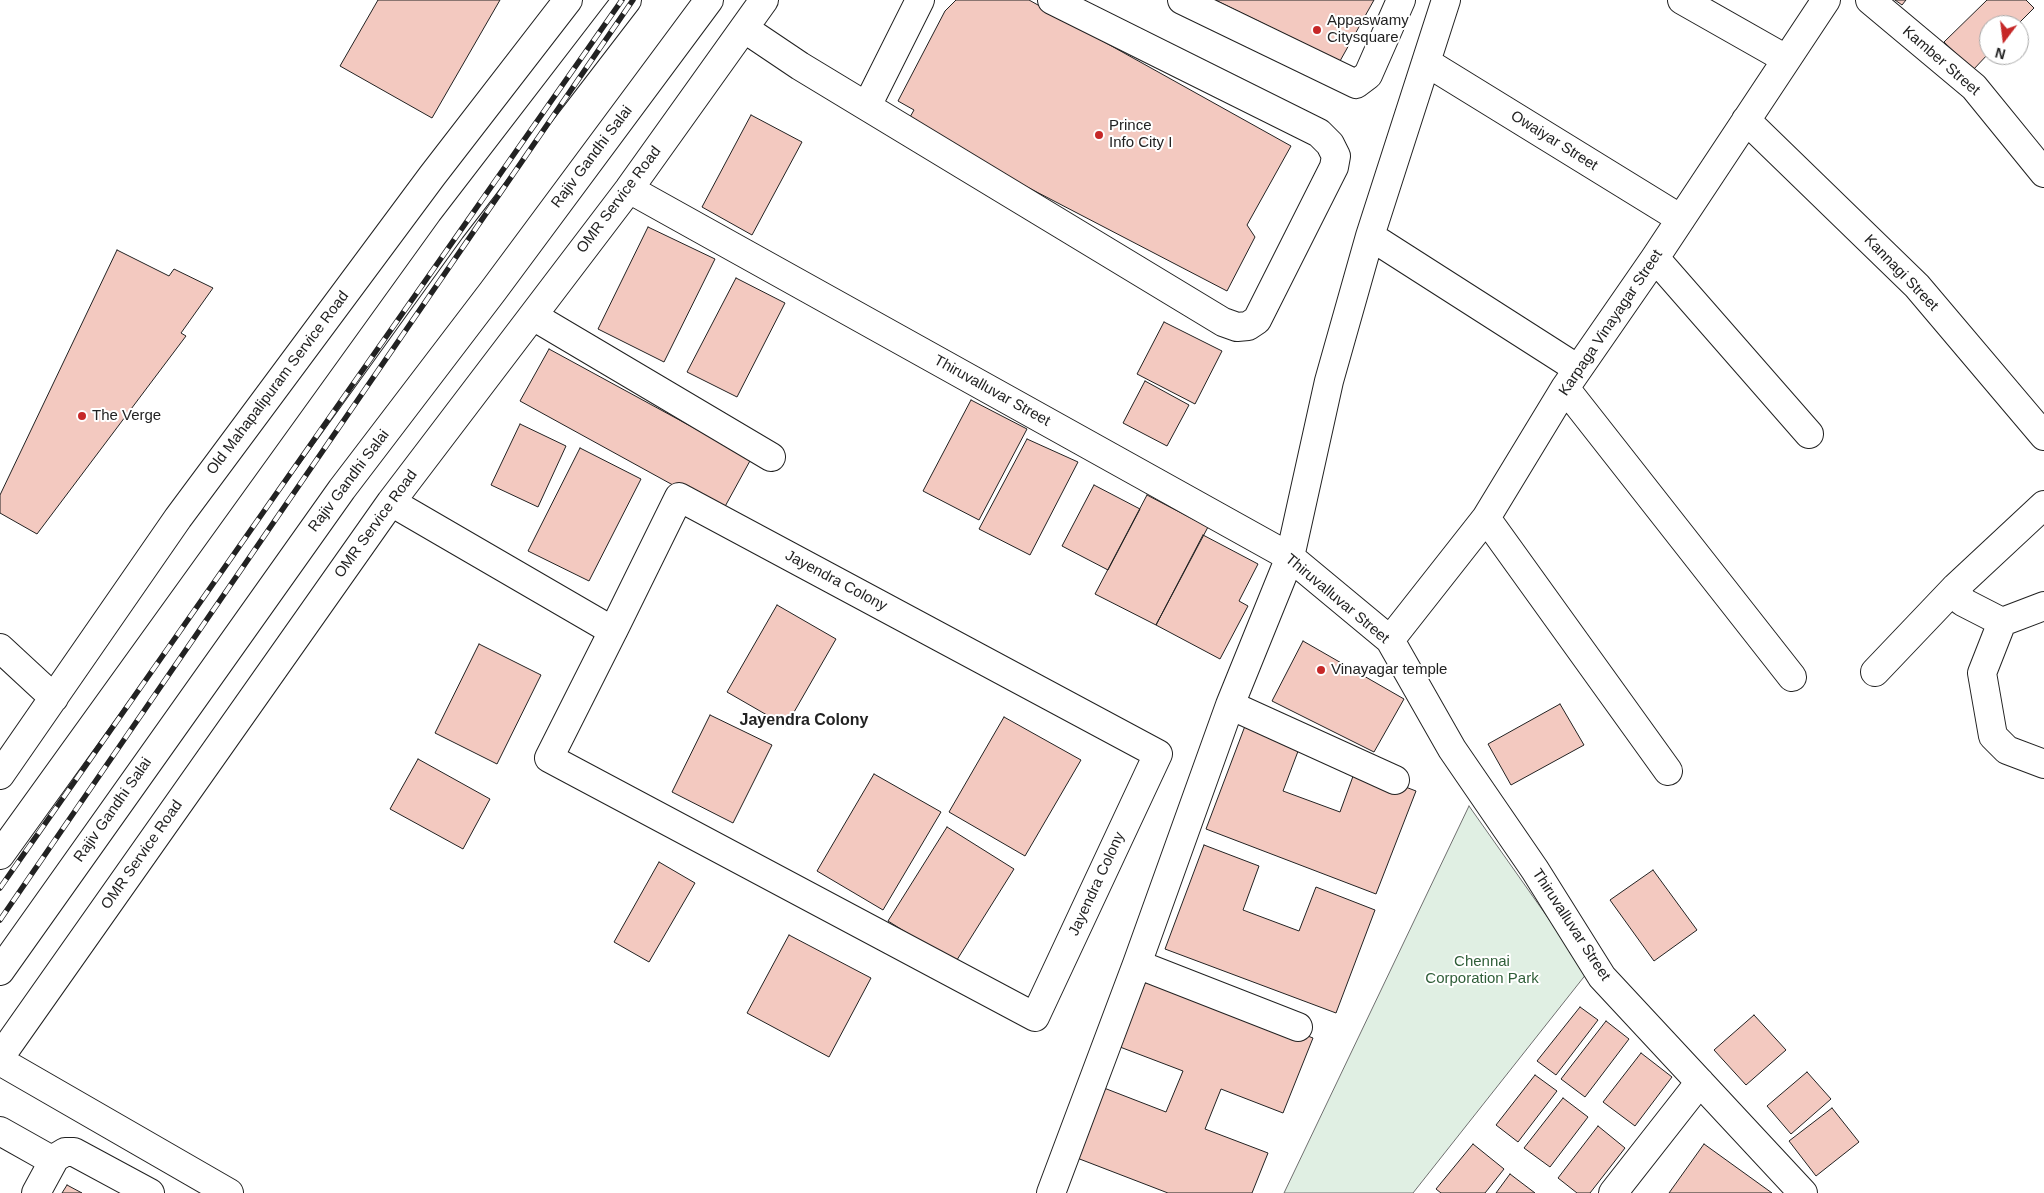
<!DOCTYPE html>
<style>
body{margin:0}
#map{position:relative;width:2044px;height:1193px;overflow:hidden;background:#fff;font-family:Helvetica,sans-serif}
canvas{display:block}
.north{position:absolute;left:1979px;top:15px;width:50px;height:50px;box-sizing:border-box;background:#fff;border:1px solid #a7a7a7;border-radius:50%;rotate:195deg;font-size:14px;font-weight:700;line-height:20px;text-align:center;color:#222}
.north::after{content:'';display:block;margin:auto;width:18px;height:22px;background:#c62828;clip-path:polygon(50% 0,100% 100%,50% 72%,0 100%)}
</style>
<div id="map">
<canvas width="2044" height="1193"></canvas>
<div class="north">N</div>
</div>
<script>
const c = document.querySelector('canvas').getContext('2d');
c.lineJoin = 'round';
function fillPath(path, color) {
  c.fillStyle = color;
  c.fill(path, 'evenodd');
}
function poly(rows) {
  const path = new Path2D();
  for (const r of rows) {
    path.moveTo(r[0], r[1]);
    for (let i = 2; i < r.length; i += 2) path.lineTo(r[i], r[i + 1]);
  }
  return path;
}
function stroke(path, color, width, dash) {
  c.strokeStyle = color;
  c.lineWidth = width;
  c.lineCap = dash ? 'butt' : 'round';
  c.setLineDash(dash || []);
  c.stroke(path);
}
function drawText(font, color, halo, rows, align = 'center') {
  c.font = font + ' Helvetica,sans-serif';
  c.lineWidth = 4;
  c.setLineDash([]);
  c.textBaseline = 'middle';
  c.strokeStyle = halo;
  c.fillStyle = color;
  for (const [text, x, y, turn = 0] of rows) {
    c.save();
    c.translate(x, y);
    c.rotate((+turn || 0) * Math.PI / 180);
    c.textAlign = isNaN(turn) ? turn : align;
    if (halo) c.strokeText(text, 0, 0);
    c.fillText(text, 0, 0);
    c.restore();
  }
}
const green = poly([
 [1469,806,1587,973,1413,1193,1284,1193,1469,806]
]);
fillPath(green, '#e0efe3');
stroke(green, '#6f6f6f', 1);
const building = poly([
 [378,0,500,0,432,118,340,66,378,0],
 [956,0,1029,0,1291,146,1247,225,1255,237,1227,291,906,124,914,110,898,101,945,11,956,0],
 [1215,0,1374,0,1340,61,1215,0],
 [1895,0,1906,0,1902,5,1895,0],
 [1987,0,2026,0,2034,8,2017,25,1989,25,1989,53,1973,70,1944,42,1987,0],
 [751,115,802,142,752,235,702,207,751,115],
 [648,227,715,259,664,362,598,329,648,227],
 [117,250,169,276,174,269,213,288,181,333,186,336,37,534,0,513,0,495,117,250],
 [736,278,785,303,737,397,687,372,736,278],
 [1164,322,1222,351,1195,404,1137,374,1164,322],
 [549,349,751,459,722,512,520,401,549,349],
 [1145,381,1189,405,1167,446,1123,423,1145,381],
 [971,400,1027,429,979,520,923,491,971,400],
 [520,424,566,446,538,507,491,485,520,424],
 [1027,439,1078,462,1030,555,979,529,1027,439],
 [580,448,641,479,589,581,528,551,580,448],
 [1094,485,1140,509,1108,570,1062,546,1094,485],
 [1147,495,1208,527,1156,625,1095,594,1147,495],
 [1203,535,1258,564,1239,601,1248,606,1220,659,1156,625,1203,535],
 [777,605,836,639,786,726,727,692,777,605],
 [1303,641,1404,699,1374,752,1272,701,1303,641],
 [479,644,541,675,497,764,435,733,479,644],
 [1560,704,1584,745,1511,785,1488,744,1560,704],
 [710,715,772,745,733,823,672,792,710,715],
 [1004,717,1081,760,1025,856,949,812,1004,717],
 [1245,726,1300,746,1283,791,1340,812,1356,768,1416,791,1376,894,1206,829,1245,726],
 [418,759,490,799,463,849,390,809,418,759],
 [874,774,941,812,883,910,817,871,874,774],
 [947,827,1014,869,955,963,888,921,947,827],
 [1204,845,1259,866,1243,910,1299,931,1316,887,1375,910,1336,1013,1165,949,1204,845],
 [659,862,695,883,649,962,614,942,659,862],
 [1653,870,1697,930,1654,961,1610,900,1653,870],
 [789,935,871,978,829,1057,747,1013,789,935],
 [1148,975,1313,1038,1283,1113,1221,1089,1205,1129,1268,1153,1252,1193,1168,1193,1077,1158,1104,1088,1166,1112,1183,1071,1120,1047,1148,975],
 [1580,1007,1598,1020,1556,1075,1537,1061,1580,1007],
 [1754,1015,1786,1050,1746,1085,1714,1050,1754,1015],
 [1606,1021,1629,1039,1585,1097,1561,1079,1606,1021],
 [1641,1053,1672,1077,1635,1126,1603,1102,1641,1053],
 [1807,1072,1831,1099,1791,1134,1767,1106,1807,1072],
 [1535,1075,1557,1091,1518,1142,1496,1125,1535,1075],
 [1563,1098,1588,1117,1550,1167,1524,1148,1563,1098],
 [1832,1108,1859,1142,1816,1176,1789,1141,1832,1108],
 [1598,1126,1625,1148,1590,1193,1577,1193,1558,1178,1598,1126],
 [1473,1144,1504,1169,1485,1193,1441,1193,1436,1189,1473,1144],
 [1704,1144,1772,1193,1669,1193,1704,1144],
 [1510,1174,1535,1193,1496,1193,1510,1174],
 [67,1185,82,1193,62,1193,67,1185]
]);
fillPath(building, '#f3c9c0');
stroke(building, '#222', 1);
const minor = poly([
 [1182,0,1356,84,1368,75,1401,0],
 [1682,0,1786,59],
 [1870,0,1974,87,2044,173],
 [745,29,800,66,1223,322,1237,327,1248,326,1257,320,1334,167,1336,156,1330,144,1319,133,1052,0],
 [1426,62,1681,219],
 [867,106,920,0],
 [1746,120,1917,286,2044,436],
 [629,189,1290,557,1390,640,1452,749,1535,870,1602,977,1803,1193],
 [1370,236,1578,369],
 [1655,258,1809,434],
 [533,316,771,457],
 [1565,388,1792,677],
 [391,502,613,631,549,758,1035,1017,1158,754,679,497,613,631],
 [1486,518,1668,771],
 [1955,588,1963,602,2002,622],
 [2044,606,2002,622,1982,673,1993,736,2007,750,2044,764],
 [1390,640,1486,518,1565,388,1655,258,1826,0],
 [0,648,54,698],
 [1875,672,1955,588,2044,505],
 [1230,705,1395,780],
 [0,775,178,518,432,176,568,0],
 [1137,964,1298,1027],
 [0,1057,391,502,629,189,764,0],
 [0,1061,229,1193],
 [0,1131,48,1158,55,1158,65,1152,74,1152,150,1193],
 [36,1193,55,1158],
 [1051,1193,1137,964,1230,705,1290,557,1329,381,1370,236,1446,0],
 [1613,1193,1700,1082]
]);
const major = poly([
 [0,855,451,229,627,0],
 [0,971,342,489,493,291,709,0]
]);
stroke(minor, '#222', 30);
stroke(major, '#222', 30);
stroke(minor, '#fff', 28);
stroke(major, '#fff', 28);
const rail = poly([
 [0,888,622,0],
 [0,920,633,0]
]);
stroke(rail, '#222', 5.5);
stroke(rail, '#fff', 4, [11]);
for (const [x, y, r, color] of [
 [1317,30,5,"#c62828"],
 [1099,135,5,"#c62828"],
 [82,416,5,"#c62828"],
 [1321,670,5,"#c62828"]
]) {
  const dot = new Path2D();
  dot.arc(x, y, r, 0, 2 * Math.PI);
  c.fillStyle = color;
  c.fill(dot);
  stroke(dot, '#fff', 2);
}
drawText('15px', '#222', '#fff', [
 ["Appaswamy",1327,21],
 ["Citysquare",1327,38],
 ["Prince",1109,126],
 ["Info City I",1109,143],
 ["The Verge",92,416],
 ["Vinayagar temple",1331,670]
], 'left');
drawText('15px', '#222', '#fff', [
 ["Kamber Street",1941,61,41],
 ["Owaiyar Street",1554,141,32],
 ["Rajiv Gandhi Salai",592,157,-53],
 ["OMR Service Road",619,200,-53],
 ["Kannagi Street",1901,273,46],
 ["Karpaga Vinayagar Street",1611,323,-56],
 ["Old Mahapalipuram Service Road",278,383,-53],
 ["Thiruvalluvar Street",992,391,29],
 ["Rajiv Gandhi Salai",349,481,-53],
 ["OMR Service Road",376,524,-54],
 ["Jayendra Colony",836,581,28],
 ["Thiruvalluvar Street",1337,599,40],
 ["Rajiv Gandhi Salai",113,810,-55],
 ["OMR Service Road",142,855,-55],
 ["Jayendra Colony",1097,884,-65],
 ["Thiruvalluvar Street",1571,925,57]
]);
drawText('15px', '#2f5e38', '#fff', [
 ["Chennai",1482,962],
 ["Corporation Park",1482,979]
]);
drawText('bold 16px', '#222', '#fff', [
 ["Jayendra Colony",804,721]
]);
</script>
